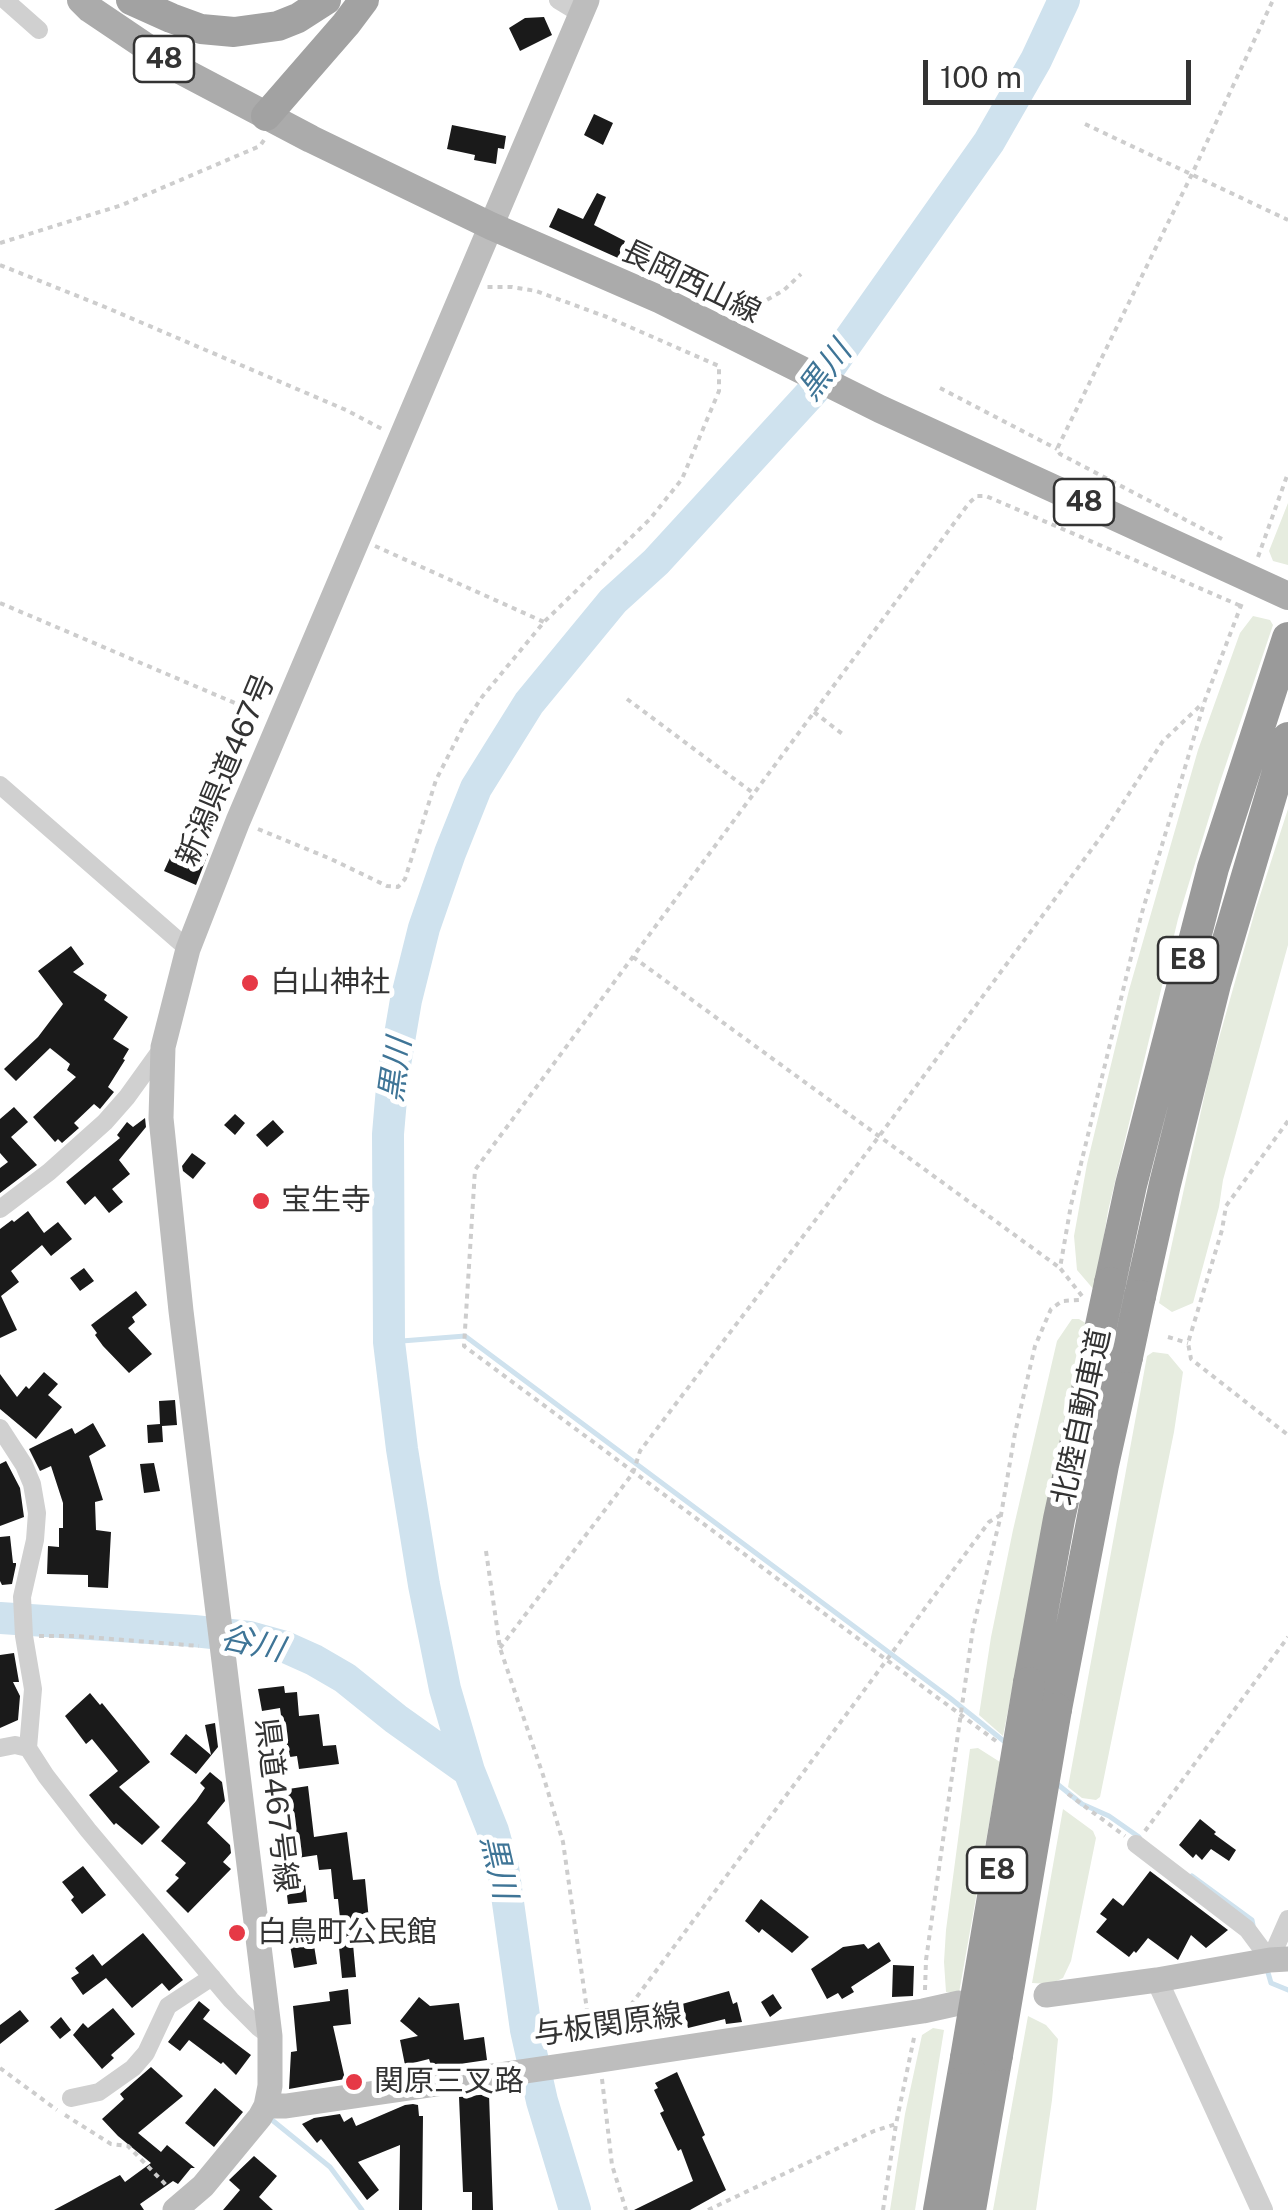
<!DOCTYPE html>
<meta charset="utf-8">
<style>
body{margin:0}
#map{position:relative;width:1288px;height:2210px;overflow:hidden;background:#fff;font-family:"Public Sans",sans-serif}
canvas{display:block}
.scale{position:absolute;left:923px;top:60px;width:268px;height:45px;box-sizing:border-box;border:5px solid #333;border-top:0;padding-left:12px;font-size:30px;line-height:35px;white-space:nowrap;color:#333;-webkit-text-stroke:8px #fff;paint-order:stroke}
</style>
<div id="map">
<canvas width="1288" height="2210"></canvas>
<div class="scale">100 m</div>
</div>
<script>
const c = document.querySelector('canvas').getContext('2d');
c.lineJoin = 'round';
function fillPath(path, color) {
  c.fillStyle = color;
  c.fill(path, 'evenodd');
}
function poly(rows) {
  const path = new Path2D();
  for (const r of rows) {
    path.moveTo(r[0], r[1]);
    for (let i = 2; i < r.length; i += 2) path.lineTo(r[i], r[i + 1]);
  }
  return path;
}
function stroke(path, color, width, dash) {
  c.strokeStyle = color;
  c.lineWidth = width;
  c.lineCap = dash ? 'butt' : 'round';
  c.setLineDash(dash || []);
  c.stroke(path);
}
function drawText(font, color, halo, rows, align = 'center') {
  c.font = font + ' "Public Sans","Noto Sans JP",sans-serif';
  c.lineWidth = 10;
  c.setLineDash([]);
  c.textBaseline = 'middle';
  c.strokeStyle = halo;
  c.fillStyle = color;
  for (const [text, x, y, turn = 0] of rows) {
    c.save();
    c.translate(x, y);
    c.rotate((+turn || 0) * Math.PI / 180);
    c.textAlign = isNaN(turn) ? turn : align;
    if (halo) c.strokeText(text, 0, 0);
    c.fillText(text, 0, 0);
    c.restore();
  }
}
fillPath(poly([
 [1288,503,1288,565,1273,561,1269,551],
 [1253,616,1270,620,1273,625,1219,785,1178,919,1108,1211,1095,1291,1077,1270,1074,1236,1087,1164,1129,990,1198,750,1240,633],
 [1288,809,1288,945,1223,1180,1219,1207,1193,1303,1172,1312,1159,1303,1210,1070,1255,911],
 [1072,1319,1079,1319,1087,1324,1040,1548,1003,1736,979,1715,991,1637,1013,1530,1057,1341],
 [1153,1352,1168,1354,1183,1372,1174,1432,1100,1797,1096,1800,1082,1798,1068,1787,1147,1356],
 [978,1748,1000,1762,959,1993,946,1992,944,1962,946,1930,970,1749],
 [1063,1809,1093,1831,1096,1838,1071,1961,1063,1978,1050,1984,1032,1983],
 [1028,2016,1046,2025,1058,2039,1052,2100,1036,2210,993,2210],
 [933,2028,944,2030,915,2210,890,2210,905,2114,922,2035]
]), '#e6ecdf');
stroke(poly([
 [389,1342,465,1336,950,1698,1005,1742],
 [1056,1783,1082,1804,1109,1816,1139,1837],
 [1192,1876,1252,1920,1253,1925],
 [1267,1969,1271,1983,1288,1990],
 [272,2120,330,2167,362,2210]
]), '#cfe2ee', 5);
stroke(poly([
 [0,1618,194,1631,249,1637,285,1647,314,1660,345,1678,396,1719,469,1771],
 [575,2210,542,2101,526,2030,503,1867,493,1831,469,1771,445,1689,424,1585,402,1449,389,1342,388,1134,393,1076,406,1000,424,928,450,853,476,788,529,703,613,601,656,562,813,391,989,142,1036,60,1064,0]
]), '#cfe2ee', 32);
fillPath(poly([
 [544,17,552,35,520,51,509,28,525,18],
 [594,114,613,123,603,145,584,135],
 [452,125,506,136,504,149,498,148,496,164,474,160,475,155,447,149],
 [597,193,606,197,594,225,625,241,618,258,549,227,558,208,583,219],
 [175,847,198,857,201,851,208,854,196,885,164,871],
 [71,946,84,964,73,972,107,995,104,1000,128,1017,113,1039,129,1049,123,1059,125,1060,108,1087,114,1092,100,1109,94,1104,74,1123,79,1128,62,1143,58,1139,55,1142,33,1117,76,1077,67,1070,70,1064,50,1048,16,1081,4,1069,38,1037,63,1004,38,971],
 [14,1107,28,1122,11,1137,37,1165,0,1193,0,1168,8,1162,0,1153,0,1119],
 [235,1114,245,1123,235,1135,224,1125],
 [145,1118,146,1127,119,1160,130,1174,112,1189,123,1202,109,1213,95,1196,85,1205,66,1182,120,1138,117,1135,127,1122,133,1127],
 [273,1120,284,1132,267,1147,256,1135],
 [192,1153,206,1163,193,1179,183,1171,182,1166],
 [28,1211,44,1233,58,1222,72,1239,51,1256,42,1245,11,1271,19,1282,1,1296,17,1330,0,1338,0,1229,12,1220,14,1222],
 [84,1268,94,1281,80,1291,70,1278],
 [136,1291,147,1305,132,1317,135,1322,128,1328,152,1354,129,1373,103,1346,95,1335,97,1333,91,1325],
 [44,1372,58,1384,48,1395,62,1407,36,1439,0,1409,0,1374,17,1397,26,1386,29,1389],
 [175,1400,177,1425,162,1426,163,1442,148,1443,147,1425,160,1424,159,1401],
 [93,1423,106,1446,89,1456,103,1500,95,1502,96,1530,111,1532,108,1588,88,1587,88,1575,47,1574,48,1546,59,1547,59,1528,63,1528,63,1503,51,1466,40,1471,29,1449,72,1428,75,1434],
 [6,1461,20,1488,24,1517,0,1526,0,1464],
 [154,1463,160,1491,144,1493,140,1464],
 [10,1536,13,1563,16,1563,16,1565,12,1584,2,1585,0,1581,0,1537],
 [14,1653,19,1682,13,1682,20,1696,18,1720,0,1728,0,1655],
 [284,1686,285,1693,297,1692,299,1716,319,1714,323,1746,336,1745,339,1764,299,1769,297,1756,290,1757,288,1745,285,1745,280,1708,262,1711,258,1689],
 [90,1693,100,1705,102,1703,150,1762,119,1787,160,1827,142,1845,116,1823,114,1825,89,1795,118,1771,92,1739,86,1744,65,1716],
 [215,1723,218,1747,196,1774,170,1754,186,1734,211,1755,205,1725],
 [210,1772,222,1782,225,1801,207,1823,230,1845,231,1853,223,1862,231,1869,188,1913,166,1891,179,1878,175,1875,186,1863,161,1841,196,1801,205,1788,200,1783],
 [308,1786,314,1837,347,1832,353,1880,365,1879,371,1941,353,1944,356,1977,342,1978,338,1937,342,1937,338,1899,334,1899,331,1869,319,1870,317,1855,284,1860,281,1841,288,1840,282,1790],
 [1200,1819,1216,1832,1214,1834,1236,1850,1229,1861,1211,1849,1202,1860,1196,1854,1193,1858,1179,1845],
 [83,1866,106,1895,82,1914,71,1900,74,1897,62,1882],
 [1150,1871,1228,1930,1206,1948,1191,1935,1178,1960,1148,1938,1136,1953,1134,1951,1129,1957,1096,1932,1107,1919,1100,1914,1113,1898,1123,1906],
 [305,1884,307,1902,288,1904,286,1887],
 [761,1899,809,1937,792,1953,762,1929,759,1933,745,1921],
 [143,1933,183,1980,169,1991,162,1983,132,2008,106,1978,83,1995,71,1978,79,1973,75,1968,93,1954,102,1966],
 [307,1936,308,1940,313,1939,317,1964,294,1968,289,1939],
 [879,1942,891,1961,851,1987,854,1992,842,1999,838,1993,827,1999,811,1969,843,1947,864,1944,868,1949],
 [893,1965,914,1966,913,1996,892,1997],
 [348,1989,351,2024,333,2026,345,2079,289,2089,291,2052,297,2051,293,2006,330,2001,329,1992],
 [729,1991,733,2004,737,2002,742,2022,726,2024,725,2019,688,2028,682,2004],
 [773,1994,782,2008,770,2017,761,2002],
 [419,1997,430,2006,459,2003,464,2040,484,2037,487,2060,432,2068,429,2059,405,2065,400,2040,418,2036,400,2021],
 [199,2001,210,2010,203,2019,251,2055,236,2075,223,2062,221,2064,189,2040,180,2051,168,2042],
 [113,2008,135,2034,111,2055,114,2058,102,2069,73,2035,83,2023,88,2028],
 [20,2010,29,2021,0,2044,0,2025],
 [61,2017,71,2030,60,2039,50,2027],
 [151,2067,183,2096,138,2133,161,2152,167,2145,195,2168,191,2168,178,2184,173,2181,140,2204,144,2210,54,2210,120,2175,125,2182,151,2163,118,2136,102,2119,124,2099,120,2094],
 [677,2072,705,2135,702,2137,726,2190,690,2210,634,2210,693,2181,681,2149,678,2151,660,2113,664,2111,654,2090,658,2088,655,2083],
 [215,2088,243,2112,214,2147,185,2123],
 [489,2094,493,2210,472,2210,472,2192,463,2192,459,2097],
 [413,2104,418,2105,419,2116,423,2116,422,2210,399,2210,400,2145,358,2162,379,2190,367,2200,321,2139,317,2143,302,2124,314,2118,340,2114,344,2122,352,2117,356,2126,405,2105],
 [254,2156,277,2176,259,2197,273,2210,223,2210,240,2190,229,2180]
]), '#1a1a1a');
stroke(poly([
 [1085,124,1288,220],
 [0,243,122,205,260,146,264,140],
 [0,265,105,307,346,410,382,429],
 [742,316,756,306,784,290,801,274],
 [940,388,1057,449],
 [1222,539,1060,454,1057,449,1192,174,1273,0],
 [375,546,544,622],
 [1258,557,1288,473],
 [0,603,263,715],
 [627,699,753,793],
 [814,712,845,736],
 [258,829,331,859,387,886,398,887,405,879,436,780,465,723,482,697,544,622,650,519,682,479,719,391,719,366,607,317,536,291,512,287,487,287],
 [633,957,1060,1268],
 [1288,1121,1226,1206,1222,1230,1188,1343,1191,1359,1288,1435],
 [1082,1296,1060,1268,1071,1205,1141,916,1205,700,1242,603],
 [1168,1337,1188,1343],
 [486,1551,500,1648,543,1775,563,1842,590,2031,595,2038],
 [39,1636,75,1636,199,1646],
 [500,1648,633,1473,640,1451,880,1135,1103,834,1163,741,1203,703],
 [996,1741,464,1346,475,1170,969,503,977,496,986,496,1241,606],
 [1068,1794,1125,1836],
 [1145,1831,1288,1637],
 [925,1990,926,1960,973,1628,1001,1515,1015,1433,1035,1346,1051,1309,1062,1301,1080,1300],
 [607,2037,989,1522,1001,1515],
 [0,2068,57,2110],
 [602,2079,612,2165,626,2210],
 [65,2115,111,2144,128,2146,169,2188],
 [708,2210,874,2131,896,2124],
 [883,2210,896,2124,915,2033]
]), '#cdcdcd', 4, [5, 5]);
stroke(poly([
 [5,0,39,30],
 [558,0,581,14],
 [0,785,188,949],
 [0,1209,49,1172,105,1122,127,1097,163,1047],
 [0,1428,24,1465,32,1484,37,1513,35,1540,22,1597,24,1636,33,1689,28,1748,46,1776,88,1830,231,2000,258,2027,270,2036],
 [0,1748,15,1745,28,1748],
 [1136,1844,1247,1929,1270,1960],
 [1270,1960,1288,1919],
 [71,2098,99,2092,133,2068,146,2053,168,2006,212,1977]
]), '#d0d0d0', 18);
stroke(poly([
 [1157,1980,1262,2210]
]), '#d0d0d0', 22);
stroke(poly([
 [1046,1995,1157,1980,1270,1960,1288,1959],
 [266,2106,286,2106,588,2062,923,2011,959,2003],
 [175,2210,203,2186,260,2117,266,2106,270,2086,270,2036,181,1311,161,1118,163,1047,188,949,238,821,587,0]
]), '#bdbdbd', 25);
stroke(poly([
 [81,0,90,9,182,71,311,139,491,226,661,300,880,409,1288,596]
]), '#ababab', 28);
stroke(poly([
 [131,0,171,18,201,29,234,32,278,26,298,18,326,0],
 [266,116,346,24,364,0]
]), '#a2a2a2', 30);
stroke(poly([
 [1110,1283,1131,1185,1213,868,1288,638],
 [1140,1296,1165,1184,1215,984,1288,738],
 [1029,1683,1059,1519,1096,1349],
 [1056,1709,1103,1465,1127,1357],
 [939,2210,966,2058],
 [970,2210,997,2055]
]), '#9a9a9a', 32);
stroke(poly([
 [1096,1349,1110,1283],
 [1127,1357,1140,1296],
 [997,2055,1056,1709],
 [966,2058,1029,1683]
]), '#9a9a9a', 32);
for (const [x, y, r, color] of [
 [250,983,10,"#e63946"],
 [261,1201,10,"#e63946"],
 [237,1933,10,"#e63946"],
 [354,2082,10,"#e63946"]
]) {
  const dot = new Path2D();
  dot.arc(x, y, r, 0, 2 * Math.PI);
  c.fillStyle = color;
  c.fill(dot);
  stroke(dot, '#fff', 4);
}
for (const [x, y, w] of [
 [164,59,60],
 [1084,502,60],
 [1188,960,60],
 [997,1870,60]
]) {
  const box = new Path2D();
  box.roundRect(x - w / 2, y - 23, w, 46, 8);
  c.fillStyle = '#fff';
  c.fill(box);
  stroke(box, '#333', 2.5);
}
drawText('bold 28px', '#333', null, [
 ["48",164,59],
 ["48",1084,502],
 ["E8",1188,960],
 ["E8",997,1870]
]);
drawText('30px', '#333', '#fff', [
 ["長岡西山線",691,282,26],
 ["新潟県道467号",226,770,-67],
 ["北陸自動車道",1082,1417,-78],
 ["県道467号線",276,1805,83],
 ["与板関原線",608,2025,-8]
]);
drawText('30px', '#333', '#fff', [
 ["白山神社",270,983],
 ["宝生寺",281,1201],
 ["白鳥町公民館",257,1933],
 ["関原三叉路",374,2082]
], 'left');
drawText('italic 32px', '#3f7597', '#fff', [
 ["黒川",825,371,-53],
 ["黒川",396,1070,-82],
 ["谷川",252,1644,13],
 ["黒川",498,1867,77]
]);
</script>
